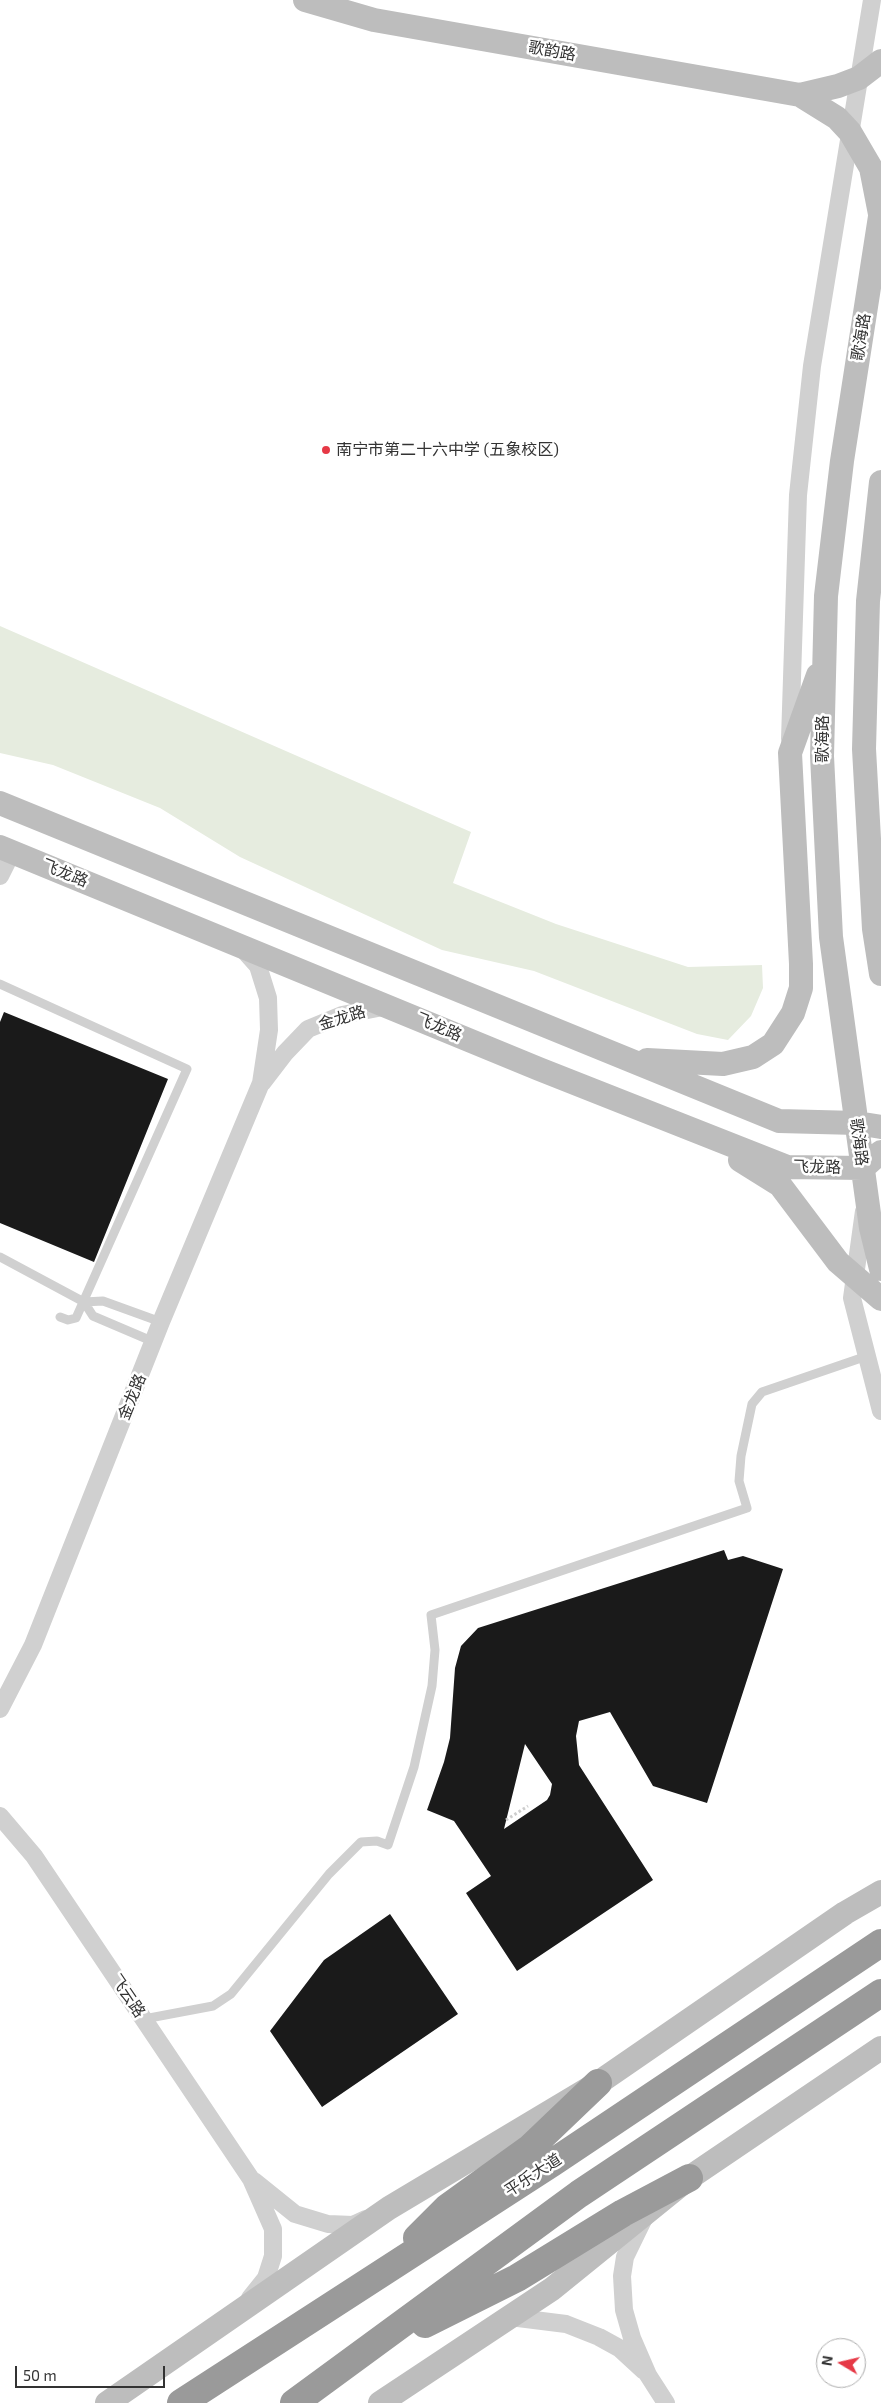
<!DOCTYPE html>
<meta charset="utf-8">
<style>
body{margin:0}
#map{position:relative;width:881px;height:2403px;overflow:hidden;background:#fff;font-family:"Exo 2",sans-serif}
canvas{display:block}
.north{position:absolute;left:816px;top:2338px;width:50px;height:50px;box-sizing:border-box;background:#fff;border:1px solid #adadad;border-radius:50%;rotate:279deg;font-size:14px;font-weight:700;line-height:20px;text-align:center;color:#333}
.north::after{content:'';display:block;margin:auto;width:18px;height:22px;background:#e63946;clip-path:polygon(50% 0,100% 100%,50% 72%,0 100%)}
.scale{position:absolute;left:15px;top:2366px;width:150px;height:22px;box-sizing:border-box;border:2px solid #333;border-top:0;padding-left:6px;font-size:15px;line-height:18px;white-space:nowrap;color:#333;-webkit-text-stroke:4px #fff;paint-order:stroke}
</style>
<div id="map">
<canvas width="881" height="2403"></canvas>
<div class="north">N</div>
<div class="scale">50 m</div>
</div>
<script>
const c = document.querySelector('canvas').getContext('2d');
c.lineJoin = 'round';
function fillPath(path, color) {
  c.fillStyle = color;
  c.fill(path, 'evenodd');
}
function poly(rows) {
  const path = new Path2D();
  for (const r of rows) {
    path.moveTo(r[0], r[1]);
    for (let i = 2; i < r.length; i += 2) path.lineTo(r[i], r[i + 1]);
  }
  return path;
}
function stroke(path, color, width, dash) {
  c.strokeStyle = color;
  c.lineWidth = width;
  c.lineCap = dash ? 'butt' : 'round';
  c.setLineDash(dash || []);
  c.stroke(path);
}
function drawText(font, color, halo, rows, align = 'center') {
  c.font = font + ' "Exo 2","Noto Sans SC",sans-serif';
  c.lineWidth = 5;
  c.setLineDash([]);
  c.textBaseline = 'middle';
  c.strokeStyle = halo;
  c.fillStyle = color;
  for (const [text, x, y, turn = 0] of rows) {
    c.save();
    c.translate(x, y);
    c.rotate((+turn || 0) * Math.PI / 180);
    c.textAlign = isNaN(turn) ? turn : align;
    if (halo) c.strokeText(text, 0, 0);
    c.fillText(text, 0, 0);
    c.restore();
  }
}
fillPath(poly([
 [0,626,471,832,453,883,556,924,688,967,762,965,763,988,751,1016,728,1040,697,1034,534,971,442,950,240,857,160,808,53,765,0,753]
]), '#e6ecdf');
fillPath(poly([
 [4,1012,168,1079,94,1262,0,1223,0,1022],
 [724,1550,728,1560,743,1556,783,1569,707,1803,653,1786,610,1712,579,1721,576,1736,579,1765,653,1880,517,1971,466,1893,491,1876,454,1821,427,1810,444,1762,450,1738,455,1668,461,1646,478,1628],
 [525,1744,552,1784,550,1795,547,1800,504,1829],
 [390,1914,458,2014,322,2107,270,2031,324,1960]
]), '#1a1a1a');
stroke(poly([
 [506,1820,528,1806]
]), '#cdcdcd', 3, [2.5, 2.5]);
stroke(poly([
 [0,984,187,1069,76,1318,68,1320,60,1317],
 [0,1257,84,1302,93,1316,154,1342],
 [84,1302,103,1301,161,1322],
 [144,2019,213,2006,231,1994,329,1874,361,1842,377,1841,388,1845,414,1767,432,1686,435,1650,431,1615,747,1508,739,1481,741,1456,752,1404,762,1392,867,1356]
]), '#d0d0d0', 9);
stroke(poly([
 [790,739,798,495,812,366,872,0],
 [0,876,12,852],
 [262,1083,285,1053,308,1029,342,1015,388,1006],
 [864,1211,852,1298,881,1411],
 [0,1709,33,1645,161,1322,261,1083,269,1030,268,998,258,966,242,948],
 [0,1816,34,1856,251,2179,273,2229,273,2256,266,2278,250,2298],
 [254,2181,295,2214,328,2224,353,2225,366,2219],
 [644,2218,625,2257,622,2276,624,2310,632,2338,648,2375,666,2403],
 [510,2317,566,2324,599,2337,619,2348,644,2371]
]), '#d0d0d0', 18);
stroke(poly([
 [305,0,374,20,800,95,838,86,859,78,881,61],
 [800,95,837,118,850,132,871,168,880,214],
 [881,210,842,461,826,596,822,756,831,937,871,1228,881,1269],
 [881,482,868,601,864,749,874,929,881,974],
 [0,803,779,1121,857,1123,881,1127],
 [0,847,539,1069,787,1167,863,1168,881,1152],
 [647,1060,723,1064,753,1057,773,1044,793,1013,801,988,801,964,790,753,818,675],
 [740,1160,780,1185,838,1262,881,1299],
 [107,2403,389,2208,598,2083,845,1913,881,1892],
 [380,2403,552,2289,689,2178,881,2048]
]), '#bdbdbd', 24);
stroke(poly([
 [417,2238,448,2207,530,2148,598,2083],
 [425,2324,517,2278,623,2213,689,2178],
 [181,2403,552,2163,881,1943],
 [294,2403,579,2194,881,1993]
]), '#9a9a9a', 28);
for (const [x, y, r, color] of [
 [326,450,5,"#e63946"]
]) {
  const dot = new Path2D();
  dot.arc(x, y, r, 0, 2 * Math.PI);
  c.fillStyle = color;
  c.fill(dot);
  stroke(dot, '#fff', 2);
}
drawText('16px', '#333', '#fff', [
 ["歌韵路",552,51,10],
 ["歌海路",861,337,-81],
 ["歌海路",823,739,-90],
 ["飞龙路",65,873,22],
 ["金龙路",342,1018,-17],
 ["飞龙路",439,1027,23],
 ["歌海路",859,1142,82],
 ["飞龙路",817,1167,1],
 ["金龙路",132,1397,-68],
 ["飞云路",128,1996,56],
 ["平乐大道",533,2175,-33]
]);
drawText('16px', '#333', '#fff', [
 ["南宁市第二十六中学 (五象校区)",336,450]
], 'left');
</script>
